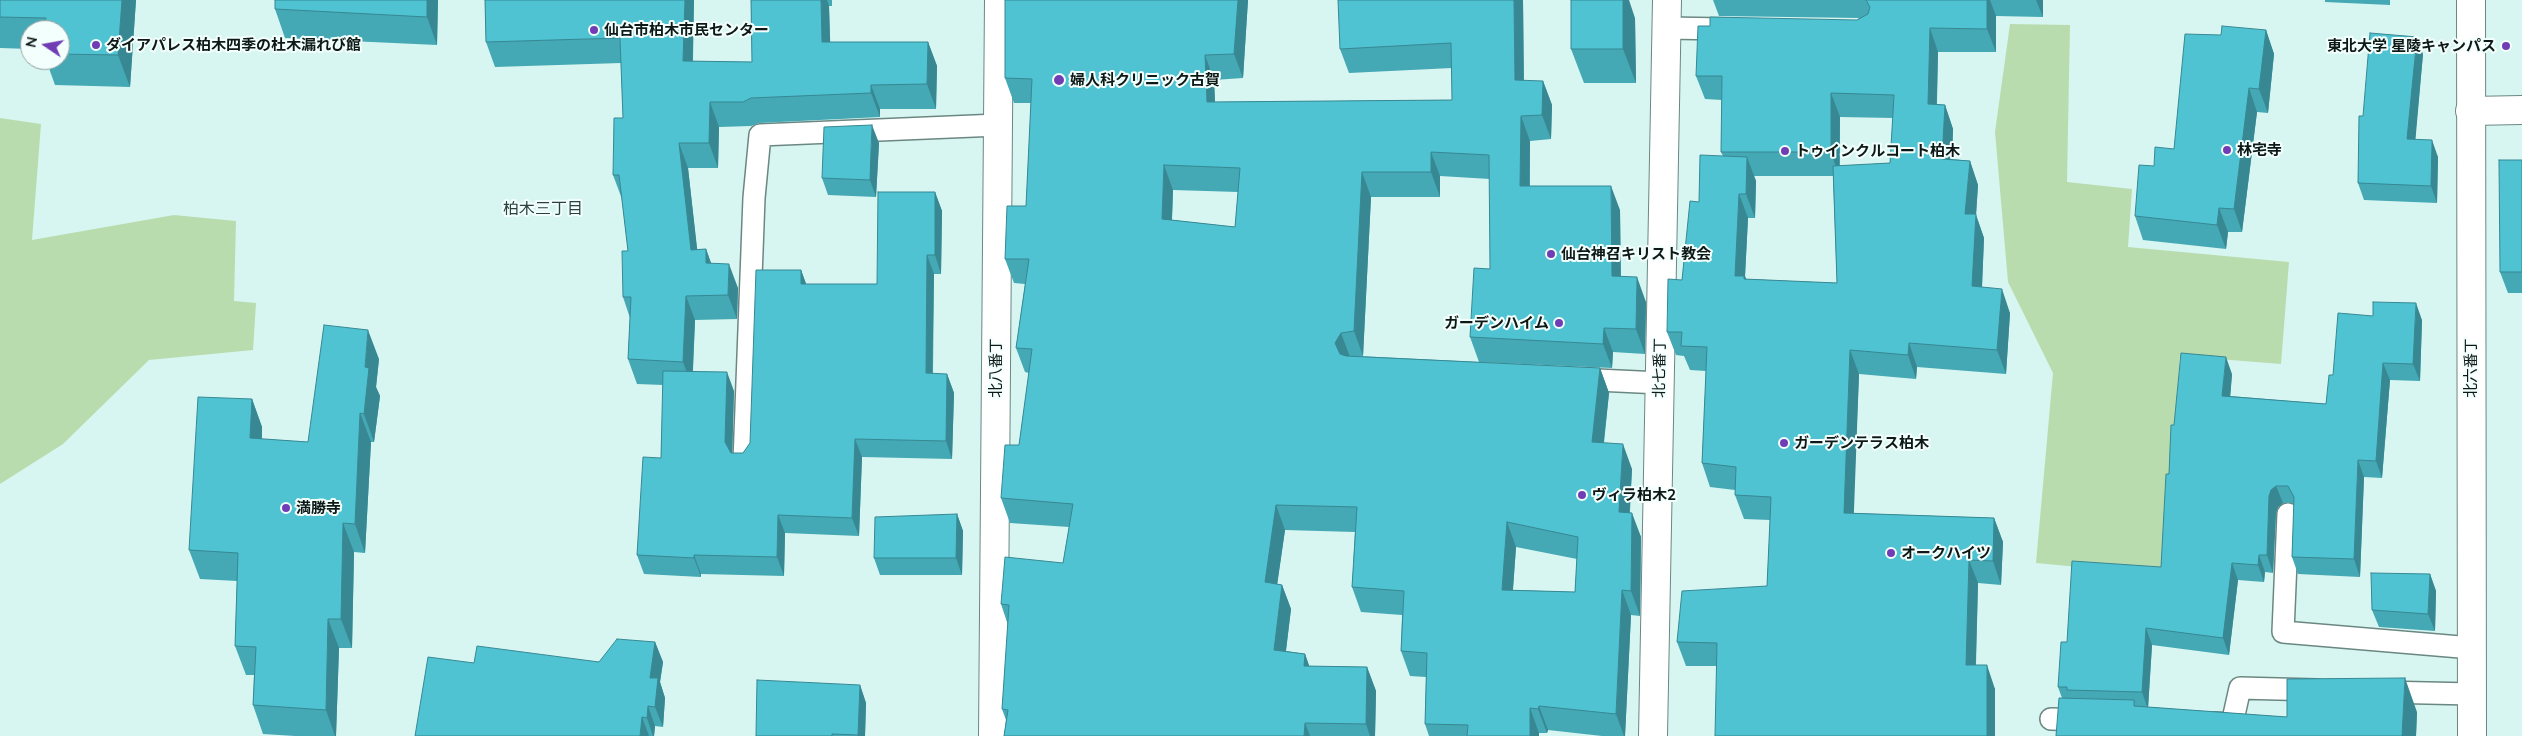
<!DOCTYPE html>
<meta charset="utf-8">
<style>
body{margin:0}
#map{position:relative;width:2522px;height:736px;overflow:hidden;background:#d8f6f1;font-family:Mulish,sans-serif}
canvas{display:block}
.north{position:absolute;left:20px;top:20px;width:50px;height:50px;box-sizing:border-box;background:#f3fffd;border:1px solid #97a3a1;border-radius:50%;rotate:282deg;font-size:14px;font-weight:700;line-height:20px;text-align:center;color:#0e1917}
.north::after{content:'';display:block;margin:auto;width:18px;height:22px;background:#713db5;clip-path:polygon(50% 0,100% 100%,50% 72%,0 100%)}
</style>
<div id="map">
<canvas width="2522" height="736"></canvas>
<div class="north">N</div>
</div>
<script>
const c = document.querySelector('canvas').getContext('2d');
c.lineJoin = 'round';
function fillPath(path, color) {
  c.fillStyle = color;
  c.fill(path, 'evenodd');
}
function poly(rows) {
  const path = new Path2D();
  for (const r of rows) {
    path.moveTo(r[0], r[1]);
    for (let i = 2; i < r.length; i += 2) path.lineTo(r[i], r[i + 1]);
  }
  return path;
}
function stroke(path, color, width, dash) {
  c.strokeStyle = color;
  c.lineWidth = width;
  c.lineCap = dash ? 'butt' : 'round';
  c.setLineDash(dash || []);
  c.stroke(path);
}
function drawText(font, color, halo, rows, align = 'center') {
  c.font = font + ' Mulish,"Noto Sans JP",sans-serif';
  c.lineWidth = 4;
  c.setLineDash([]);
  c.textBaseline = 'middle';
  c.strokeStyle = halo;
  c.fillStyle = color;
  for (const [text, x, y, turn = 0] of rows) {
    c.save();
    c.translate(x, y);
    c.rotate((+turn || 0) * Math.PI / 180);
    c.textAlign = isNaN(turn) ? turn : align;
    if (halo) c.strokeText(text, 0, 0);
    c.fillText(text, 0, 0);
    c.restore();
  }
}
fillPath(poly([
 [2010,24,2070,25,2067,182,2132,189,2128,247,2289,262,2281,364,2180,356,2164,575,2036,563,2053,373,2008,282,1995,132],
 [0,118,41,124,32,240,174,215,236,221,234,301,256,303,253,350,149,360,63,444,0,484]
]), '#b9dcae');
const lane = poly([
 [1667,28,1726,29],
 [1576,379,1660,383],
 [744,461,754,198,760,135,998,125],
 [2288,514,2283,632,2472,648],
 [2382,692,2472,694],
 [2051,719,2086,720],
 [2214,723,2232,724,2240,688,2317,690]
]);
const street = poly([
 [2470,111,2522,110],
 [993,736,999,0]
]);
const secondary = poly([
 [2471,0,2472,736],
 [1653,736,1667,0]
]);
stroke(lane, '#6b8782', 24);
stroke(street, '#6b8782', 30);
stroke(secondary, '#6b8782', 30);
stroke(lane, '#fff', 21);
stroke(street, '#fff', 28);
stroke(secondary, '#fff', 28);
fillPath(poly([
 [0,0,136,0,130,87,55,85,46,60,60,60,60,30,30,30,30,49,0,48],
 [275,0,438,0,437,45,285,38,275,9],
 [485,0,694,0,693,61,752,62,751,0,832,0,832,6,829,6,830,42,928,42,937,66,936,109,880,109,880,117,759,123,751,126,719,127,718,168,688,168,697,250,706,249,711,263,738,288,737,319,695,320,693,371,734,391,732,453,743,453,750,443,801,270,806,284,877,284,935,192,942,211,941,274,934,274,933,374,947,374,954,393,952,459,862,457,859,536,785,533,784,576,701,574,701,577,644,574,637,555,661,458,663,385,637,384,628,359,630,318,623,297,628,251,622,199,613,175,623,118,621,63,495,67,486,42],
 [1248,0,1243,78,1214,80,1215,102,1452,100,1452,68,1349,73,1340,49,1523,0,1524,81,1543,81,1552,105,1551,139,1530,141,1530,186,1620,210,1621,276,1646,302,1645,354,1613,352,1612,368,1479,362,1470,337,1490,269,1490,179,1440,176,1440,197,1371,197,1363,356,1357,356,1600,368,1609,393,1604,443,1632,469,1630,512,1641,537,1640,616,1631,615,1625,736,1602,736,1548,730,1547,733,1539,733,1539,736,1429,736,1425,724,1426,677,1410,676,1401,651,1402,615,1361,612,1352,587,1355,532,1285,530,1277,584,1282,585,1291,609,1286,651,1305,654,1309,666,1367,667,1376,691,1375,736,1004,736,1006,720,1002,709,1008,625,1001,604,1063,563,1069,527,1010,523,1001,498,1019,445,1029,373,1025,372,1016,348,1025,284,1014,283,1005,259,1026,206,1031,103,1014,103,1005,78],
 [1173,190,1238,192,1235,227,1172,220],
 [1516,547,1577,559,1575,592,1513,590],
 [1713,0,2043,0,2043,17,1996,16,1996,52,1938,52,1937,104,1945,105,1953,129,1952,159,1970,161,1978,185,1976,215,1984,238,1982,287,2010,313,2006,374,1917,367,1916,379,1859,374,1853,513,1994,518,2003,542,2001,585,1978,583,1976,665,1995,689,1716,666,1686,666,1677,642,1767,586,1770,520,1744,519,1735,495,1735,490,1710,487,1702,463,1706,371,1690,370,1684,356,1676,355,1667,332,1682,280,1699,202,1723,156,1721,152,1722,100,1705,99,1696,76,1710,26,1857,20,1859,18,1719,16],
 [1840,117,1893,118,1890,163,1840,166],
 [1754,176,1833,176,1837,283,1746,279,1745,276,1748,218,1755,218,1756,181],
 [2325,0,2390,0,2390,5,2325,2],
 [1635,18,1636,83,1584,83,1571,49],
 [2266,30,2274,54,2268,113,2257,112,2242,232,2228,232,2226,249,2143,240,2135,216,2154,166,2174,149,2221,35],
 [2423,54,2415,139,2438,157,2437,203,2364,200,2358,183,2363,116],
 [879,143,876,197,828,195,822,178],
 [2522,160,2522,293,2508,293,2500,272],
 [2422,320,2420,381,2390,380,2382,478,2364,477,2360,577,2298,574,2292,557,2294,503,2283,503,2278,507,2276,513,2273,573,2265,572,2264,582,2238,580,2229,655,2152,645,2148,707,2287,717,2417,712,2416,736,2056,736,2062,698,2058,687,2067,642,2161,567,2169,474,2174,425,2232,374,2230,396,2326,404,2333,375],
 [379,359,376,387,380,396,374,442,371,442,365,553,354,552,352,648,339,648,336,736,295,736,263,734,253,705,254,675,246,675,235,646,237,581,200,579,189,550,252,399,262,427,262,439,308,442],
 [957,514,963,531,962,575,880,575,874,558],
 [2430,574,2436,591,2435,631,2379,627,2372,610],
 [655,642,663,662,660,682,665,698,663,727,655,726,654,736,415,736,474,663,599,662],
 [860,685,866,703,865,736,756,736]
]), '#44a8b5');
fillPath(poly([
 [122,0,136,0,130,87,118,55],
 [427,0,438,0,437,45,427,17],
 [685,0,694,0,692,86,683,61],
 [821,0,827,0,829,6,831,66,822,42],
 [1238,0,1248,0,1243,78,1234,54],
 [1514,0,1523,0,1524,105,1515,80],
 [1623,0,1629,0,1635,18,1636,83,1623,49],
 [1987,0,1990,0,1996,16,1996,52,1987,29],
 [2036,0,2043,0,2043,17],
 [1930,28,1938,52,1936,128,1928,104],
 [2266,30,2274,54,2268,113,2259,89],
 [2417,37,2423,54,2414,156,2407,139],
 [928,42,937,66,936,109,927,84],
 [1205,55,1214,80,1216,126,1207,102],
 [1543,81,1552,105,1551,139,1542,115],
 [871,85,880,109,880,117,871,93],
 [2249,88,2257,112,2242,232,2234,209],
 [1831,93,1840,117,1839,176,1831,152],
 [710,102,719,127,718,168,709,143],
 [1945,105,1953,129,1951,183,1942,159],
 [1521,116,1530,141,1529,210,1520,186],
 [872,125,879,143,876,197,870,180],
 [2432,140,2438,157,2437,203,2431,186],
 [679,143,688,168,700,274,691,250],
 [1431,152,1440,176,1440,197,1431,172],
 [1747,157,1756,181,1755,218,1746,194],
 [1970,161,1978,185,1976,215,1984,238,1981,310,1972,286,1965,214],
 [1164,165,1173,190,1171,243,1162,219],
 [1362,172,1371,197,1363,356,1354,331],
 [1611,186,1620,210,1621,300,1612,276],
 [935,192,942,211,941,274,935,255],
 [1739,194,1748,218,1745,276,1753,300,1735,276],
 [2219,208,2228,232,2226,249,2217,225],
 [706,249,715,274,706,263],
 [927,255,934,274,932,392,926,373],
 [729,264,738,288,737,319,728,295],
 [801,270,808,289,801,284],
 [1637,277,1646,302,1645,354,1636,329],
 [2002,289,2010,313,2006,374,1997,350],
 [686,296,695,320,692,386,683,362],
 [2416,303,2422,320,2420,381,2413,364],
 [1604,328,1613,352,1612,368,1603,344],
 [368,330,379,359,376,387,380,396,374,442,364,414,365,367],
 [1341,333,1350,357,1344,368,1335,343],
 [1909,343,1917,367,1916,379,1908,355],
 [1850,350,1859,374,1853,537,1844,513],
 [2226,357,2232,374,2229,413,2222,396],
 [2383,363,2390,380,2382,478,2376,461],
 [1600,368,1609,393,1601,467,1592,442],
 [727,372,734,391,732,461,725,442],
 [947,374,954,393,952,459,946,441],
 [252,399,262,427,261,467,250,438],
 [360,413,371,442,365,553,355,524],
 [855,439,862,457,859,536,852,518],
 [1623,444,1632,469,1628,537,1619,512],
 [2358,460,2364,477,2360,577,2354,559],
 [2276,486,2283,503,2278,507,2276,513,2273,573,2267,555,2269,496,2271,490],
 [1276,505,1285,530,1274,607,1265,582],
 [1632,513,1641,537,1640,616,1631,591],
 [957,514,963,531,962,575,956,558],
 [778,515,785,533,784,576,777,557],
 [1994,518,2003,542,2001,585,1993,561],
 [1507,522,1516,547,1511,615,1502,590],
 [343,523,354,552,352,648,341,619],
 [694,555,701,574,701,577,694,558],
 [2259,555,2265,572,2264,582,2258,565],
 [1969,560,1978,583,1975,689,1966,665],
 [2232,563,2238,580,2229,655,2223,638],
 [2430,574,2436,591,2435,631,2428,614],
 [1282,585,1291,609,1283,674,1274,650],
 [1622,590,1631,615,1625,736,1624,736,1616,714],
 [328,619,339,648,336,736,335,736,326,710],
 [2146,628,2152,645,2148,709,2142,692],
 [655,642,663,662,660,682,665,698,663,727,655,707,650,678],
 [1305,654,1314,679,1304,666],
 [1987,665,1995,689,1995,736,1987,736],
 [1367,667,1376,691,1375,736,1370,736,1366,724],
 [2405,678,2417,712,2416,736,2402,736],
 [860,685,866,703,865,736,858,736,858,735],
 [648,706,655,726,654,736,653,736,647,718],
 [1539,706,1548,730,1547,733,1538,709],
 [1530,708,1539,733,1539,736,1530,736],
 [642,717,649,736,640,736],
 [1305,723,1310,736,1304,736]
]), '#378893');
const building = poly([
 [0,0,122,0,118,55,60,54,60,30,45,30,46,18,0,17,0,0],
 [275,0,427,0,427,17,275,9,275,0],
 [485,0,685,0,683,61,752,62,751,0,821,0,822,42,928,42,927,84,871,85,871,93,751,98,743,102,710,102,709,143,679,143,691,250,706,249,706,263,729,264,728,295,686,296,683,362,628,359,631,297,623,297,622,251,628,251,619,175,613,175,614,118,623,118,620,38,486,42,485,0],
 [1005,0,1238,0,1234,54,1205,55,1207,102,1452,100,1451,43,1340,49,1338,0,1514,0,1515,80,1543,81,1542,115,1521,116,1520,186,1611,186,1612,276,1637,277,1636,329,1604,328,1603,344,1470,337,1474,268,1490,269,1489,155,1431,152,1431,172,1362,172,1354,331,1341,333,1335,343,1340,354,1346,356,1600,368,1592,442,1623,444,1619,512,1632,513,1631,591,1622,590,1616,714,1539,706,1538,709,1530,708,1530,736,1467,736,1468,725,1425,724,1427,653,1401,651,1404,591,1352,587,1357,507,1276,505,1265,582,1282,585,1274,650,1305,654,1304,666,1367,667,1366,724,1305,723,1304,736,1004,736,1008,710,1002,709,1009,605,1001,604,1005,557,1063,563,1073,504,1001,498,1005,445,1019,445,1032,349,1016,348,1029,259,1005,259,1007,206,1026,206,1032,79,1005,78,1005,0],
 [1164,165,1240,168,1235,227,1162,219,1164,165],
 [1507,522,1578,537,1575,592,1502,590,1507,522],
 [1571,0,1623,0,1623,49,1571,49,1571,0],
 [1866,0,1987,0,1987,29,1930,28,1928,104,1945,105,1942,159,1970,161,1965,214,1976,214,1972,286,2002,289,1997,350,1909,343,1908,355,1850,350,1844,513,1994,518,1993,561,1969,560,1966,665,1987,665,1987,736,1715,736,1717,643,1677,642,1682,591,1767,586,1771,497,1735,495,1736,467,1702,463,1707,347,1681,346,1682,332,1667,332,1668,279,1682,280,1690,201,1699,202,1700,155,1747,157,1746,194,1739,194,1735,276,1744,276,1744,279,1837,283,1833,166,1890,163,1894,95,1831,93,1831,152,1721,152,1722,76,1696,76,1698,26,1710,26,1710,17,1857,20,1868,14,1870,7,1866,0],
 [2222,26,2266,30,2259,89,2249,88,2234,209,2219,208,2217,225,2135,216,2139,165,2154,166,2155,147,2174,149,2185,34,2221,35,2222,26],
 [2370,33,2417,37,2407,139,2432,140,2431,186,2358,183,2359,116,2363,116,2370,33],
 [872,125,870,180,822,178,824,127,872,125],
 [2499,160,2522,160,2522,272,2500,272,2499,160],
 [878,192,935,192,935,255,927,255,926,373,947,374,946,441,855,439,852,518,778,515,777,557,694,555,694,558,637,555,643,457,661,458,663,371,727,372,725,442,731,453,743,453,750,443,756,270,801,270,801,284,877,284,878,192],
 [2373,302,2416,303,2413,364,2383,363,2376,461,2358,460,2354,559,2292,557,2294,497,2288,486,2276,486,2271,490,2269,496,2267,555,2259,555,2258,565,2232,563,2223,638,2146,628,2142,692,2067,690,2067,687,2058,687,2061,642,2067,642,2072,561,2161,567,2166,474,2169,474,2171,425,2174,425,2181,353,2226,357,2222,396,2326,404,2329,375,2333,375,2338,313,2373,316,2373,302],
 [324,325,368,330,365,367,369,368,364,414,360,413,355,524,343,523,341,619,328,619,326,710,253,705,256,647,235,646,238,553,189,550,198,397,252,399,250,438,308,442,324,325],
 [957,514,956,558,874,558,875,517,957,514],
 [2371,573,2430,574,2428,614,2372,610,2371,573],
 [617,639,655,642,650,678,658,678,655,707,648,706,647,718,642,717,640,736,415,736,428,657,474,663,477,646,599,662,617,639],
 [2405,678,2402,736,2056,736,2059,698,2134,700,2134,706,2287,717,2287,679,2405,678],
 [757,680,860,685,858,735,832,734,832,736,756,736,757,680]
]);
fillPath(building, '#4fc3d2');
stroke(building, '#378893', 1);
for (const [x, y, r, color] of [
 [594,30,5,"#713db5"],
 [96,45,5,"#713db5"],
 [2506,46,5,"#713db5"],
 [1059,80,6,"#713db5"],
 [2227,150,5,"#713db5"],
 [1785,151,5,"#713db5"],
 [1551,254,5,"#713db5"],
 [1559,323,5,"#713db5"],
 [1784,443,5,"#713db5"],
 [1582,495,5,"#713db5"],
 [286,508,5,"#713db5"],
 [1891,553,5,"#713db5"]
]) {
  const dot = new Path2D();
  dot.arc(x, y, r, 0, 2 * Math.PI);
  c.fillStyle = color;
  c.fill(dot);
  stroke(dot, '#f3fffd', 2);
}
drawText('bold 15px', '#0e1917', '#f3fffd', [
 ["仙台市柏木市民センター",604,30],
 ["ダイアパレス柏木四季の杜木漏れび館",106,45],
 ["東北大学 星陵キャンパス",2496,46,"right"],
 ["婦人科クリニック古賀",1070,80],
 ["林宅寺",2237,150],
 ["トゥインクルコート柏木",1795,151],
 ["仙台神召キリスト教会",1561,254],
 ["ガーデンハイム",1549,323,"right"],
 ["ガーデンテラス柏木",1794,443],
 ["ヴィラ柏木2",1592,495],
 ["満勝寺",296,508],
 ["オークハイツ",1901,553]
], 'left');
drawText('15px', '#0e1917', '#f3fffd', [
 ["北八番丁",996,368,-90],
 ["北七番丁",1660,368,-89],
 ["北六番丁",2471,368,-90]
]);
drawText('16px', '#2a4340', '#f3fffd', [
 ["柏木三丁目",543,209]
]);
</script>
